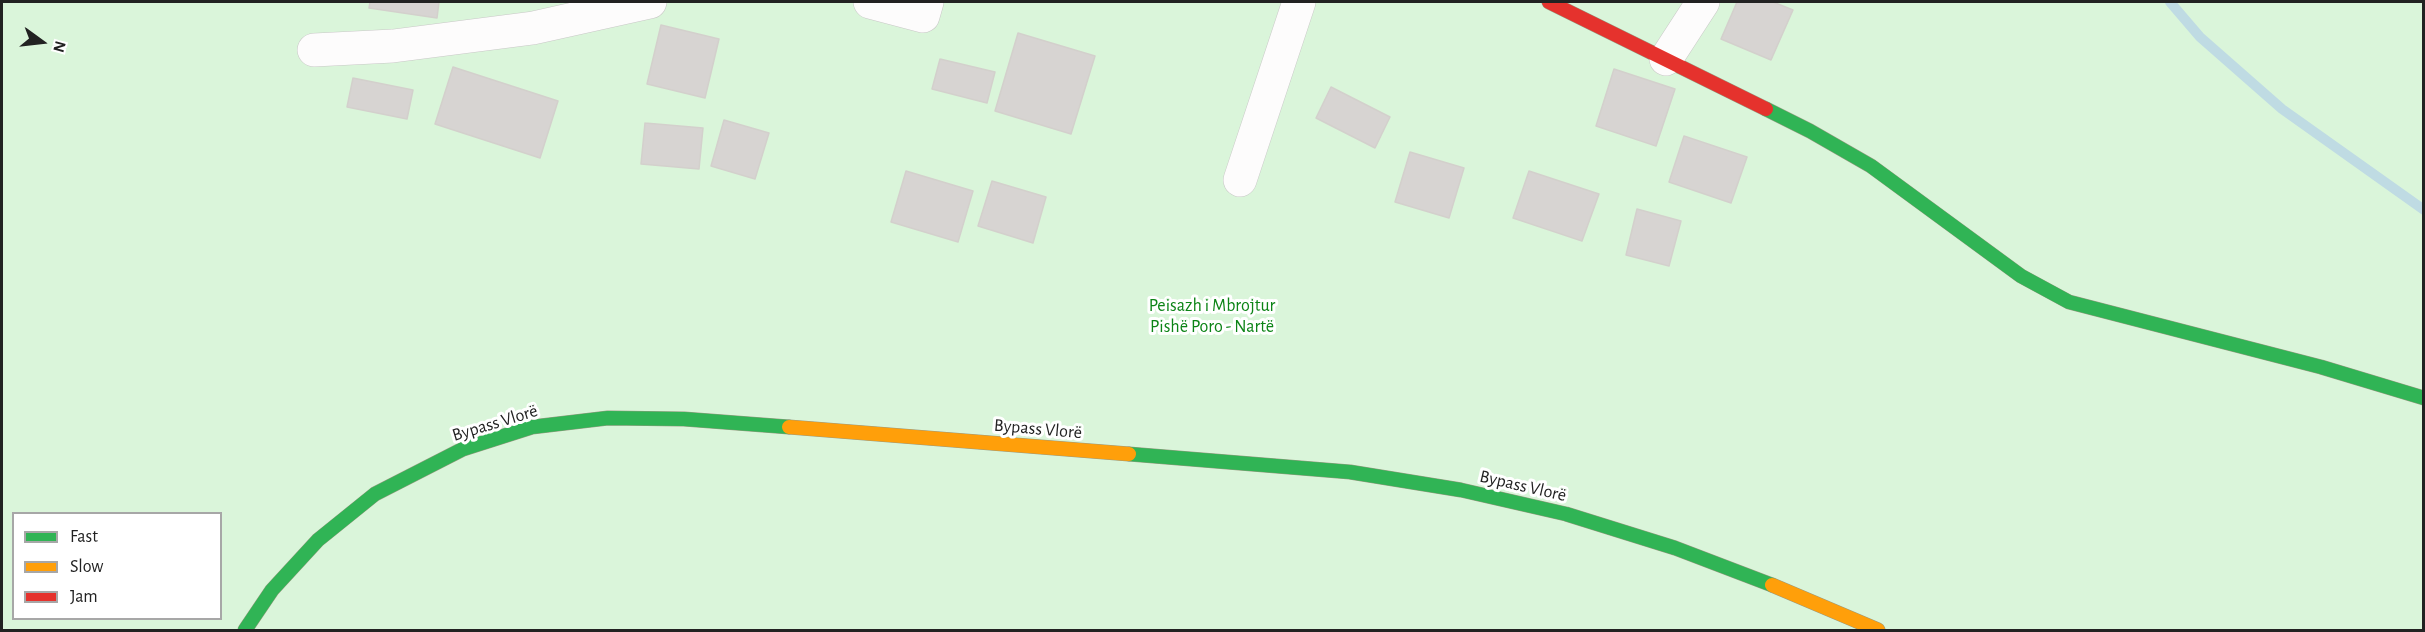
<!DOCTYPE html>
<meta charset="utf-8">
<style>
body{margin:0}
#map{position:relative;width:2425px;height:632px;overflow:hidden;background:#f0eeeb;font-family:"Alegreya Sans",sans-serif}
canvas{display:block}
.frame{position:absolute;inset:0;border:3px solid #222;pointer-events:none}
.legend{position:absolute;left:12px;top:512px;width:210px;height:108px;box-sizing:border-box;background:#fff;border:2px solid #a7a7a7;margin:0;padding:8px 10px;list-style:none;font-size:18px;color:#222}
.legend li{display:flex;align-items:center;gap:12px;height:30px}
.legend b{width:30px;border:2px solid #a7a7a7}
.north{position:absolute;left:12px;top:12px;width:60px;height:60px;-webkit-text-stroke:4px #fff;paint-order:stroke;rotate:105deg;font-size:16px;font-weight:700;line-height:24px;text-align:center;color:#222}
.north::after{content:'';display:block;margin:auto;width:21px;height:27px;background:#222;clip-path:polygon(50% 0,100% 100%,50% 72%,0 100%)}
</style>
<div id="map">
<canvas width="2425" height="632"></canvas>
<div class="frame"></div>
<ul class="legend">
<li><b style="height:8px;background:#30b455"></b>Fast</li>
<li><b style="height:8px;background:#ff9f0a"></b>Slow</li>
<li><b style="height:8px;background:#e5322d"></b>Jam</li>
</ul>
<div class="north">N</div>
</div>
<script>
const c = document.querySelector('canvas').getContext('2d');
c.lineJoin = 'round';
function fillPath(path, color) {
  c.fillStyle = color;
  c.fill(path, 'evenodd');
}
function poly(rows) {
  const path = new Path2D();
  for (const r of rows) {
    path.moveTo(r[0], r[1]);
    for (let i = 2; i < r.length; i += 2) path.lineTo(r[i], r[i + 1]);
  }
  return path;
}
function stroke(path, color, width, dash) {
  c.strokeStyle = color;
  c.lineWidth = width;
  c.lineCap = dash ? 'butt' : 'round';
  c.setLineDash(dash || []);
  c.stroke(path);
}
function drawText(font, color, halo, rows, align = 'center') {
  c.font = font + ' "Alegreya Sans",sans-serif';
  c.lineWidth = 6;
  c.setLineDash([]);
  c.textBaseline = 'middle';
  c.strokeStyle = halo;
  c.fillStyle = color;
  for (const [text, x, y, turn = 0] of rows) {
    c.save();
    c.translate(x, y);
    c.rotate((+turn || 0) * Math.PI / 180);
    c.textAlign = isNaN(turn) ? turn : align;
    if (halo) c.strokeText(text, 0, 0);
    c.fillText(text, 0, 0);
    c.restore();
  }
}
fillPath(poly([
 [2,2,2423,2,2423,630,2,630],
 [14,514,220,514,220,618,14,618]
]), '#daf5da');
stroke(poly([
 [2170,2,2200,37,2282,109,2424,210]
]), '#bfdbe3', 10);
const building = poly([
 [370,2,439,2,437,18,369,8,370,2],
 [1737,2,1773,2,1793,10,1771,60,1721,39,1737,2],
 [661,25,719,39,705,98,647,84,661,25],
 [1018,33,1095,56,1071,134,995,111,1018,33],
 [940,59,995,72,987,103,932,89,940,59],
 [453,67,558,101,540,158,435,124,453,67],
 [1614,69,1675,89,1656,146,1596,126,1614,69],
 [353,78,413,90,407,119,347,107,353,78],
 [1331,87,1390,117,1375,148,1316,118,1331,87],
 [724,120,769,133,755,179,711,166,724,120],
 [645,123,703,128,699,169,641,164,645,123],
 [1684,136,1747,157,1731,203,1669,182,1684,136],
 [1410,152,1464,168,1449,218,1395,202,1410,152],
 [906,171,973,191,958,242,891,222,906,171],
 [1529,171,1599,194,1582,241,1513,218,1529,171],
 [992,181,1046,197,1033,243,978,226,992,181],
 [1637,209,1681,221,1669,266,1626,255,1637,209]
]);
fillPath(building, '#d7d4d2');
stroke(building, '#d3d0cc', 1.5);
const street = poly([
 [870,2,923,16,927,2],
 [314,50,393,46,533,28,650,2],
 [1666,59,1703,2],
 [1240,180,1299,2]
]);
const fast = poly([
 [1766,109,1810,131,1871,166,2021,276,2069,302,2321,367,2424,398],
 [1129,454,1350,472,1461,490,1566,514,1675,548,1772,585],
 [245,630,272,590,318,540,375,494,463,449,532,427,608,418,684,419,789,427]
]);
const slow = poly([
 [789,427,1129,454],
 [1772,585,1878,630]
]);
const jam = poly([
 [1549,2,1766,109]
]);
stroke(street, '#c9c8c7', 34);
stroke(fast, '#999a82', 15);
stroke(slow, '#999a82', 15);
stroke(jam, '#999a82', 15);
stroke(street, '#fdfcfc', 33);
stroke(fast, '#30b455', 14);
stroke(slow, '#ff9f0a', 14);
stroke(jam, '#e5322d', 14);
drawText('18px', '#0c8416', '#fff', [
 ["Peisazh i Mbrojtur",1212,306],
 ["Pishë Poro - Nartë",1212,327]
]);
drawText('18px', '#222', '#fff', [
 ["Bypass Vlorë",495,423,-17],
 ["Bypass Vlorë",1038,429,5],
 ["Bypass Vlorë",1523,486,13]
]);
</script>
